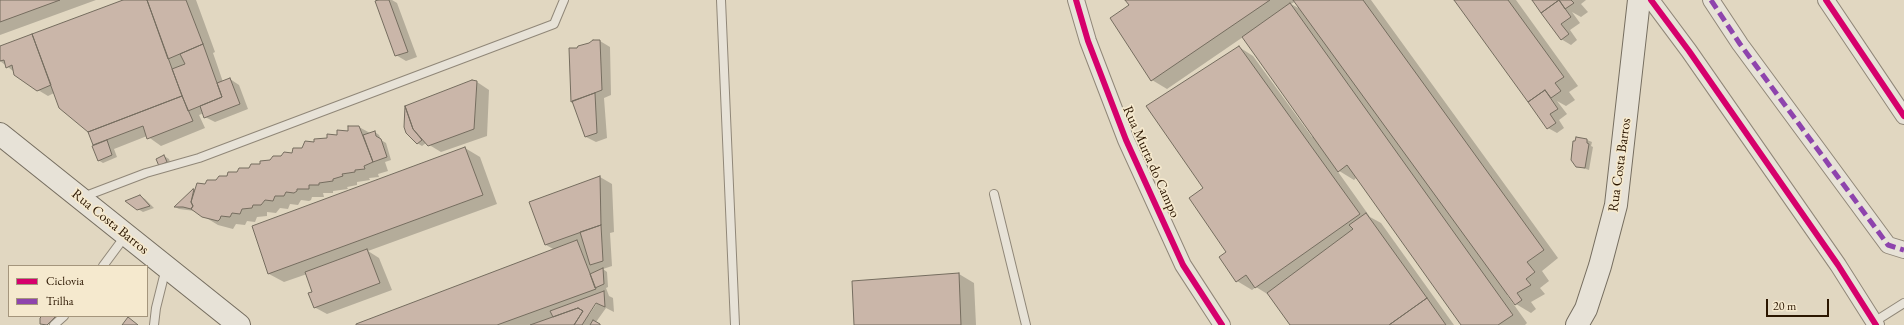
<!DOCTYPE html>
<style>
body{margin:0}
#map{position:relative;width:1904px;height:325px;overflow:hidden;background:#e1d7c1;font-family:"EB Garamond",serif}
canvas{display:block}
.legend{position:absolute;left:8px;top:265px;width:140px;height:52px;box-sizing:border-box;background:#f5e9ce;border:1px solid #a4957c;margin:0;padding:5px 7px;list-style:none;font-size:12px;color:#2b1600}
.legend li{display:flex;align-items:center;gap:8px;height:20px}
.legend b{width:20px;border:1px solid #a4957c}
.scale{position:absolute;left:1766px;top:299px;width:63px;height:18px;box-sizing:border-box;border:2px solid #2b1600;border-top:0;padding-left:5px;font-size:12px;line-height:14px;white-space:nowrap;color:#2b1600;-webkit-text-stroke:3px #f5e9ce;paint-order:stroke}
</style>
<div id="map">
<canvas width="1904" height="325"></canvas>
<ul class="legend">
<li><b style="height:5px;background:#d6006c"></b>Ciclovia</li>
<li><b style="height:5px;background:#8e44ad"></b>Trilha</li>
</ul>
<div class="scale">20 m</div>
</div>
<script>
const c = document.querySelector('canvas').getContext('2d');
c.lineJoin = 'round';
function fillPath(path, color) {
  c.fillStyle = color;
  c.fill(path, 'evenodd');
}
function poly(rows) {
  const path = new Path2D();
  for (const r of rows) {
    path.moveTo(r[0], r[1]);
    for (let i = 2; i < r.length; i += 2) path.lineTo(r[i], r[i + 1]);
  }
  return path;
}
function stroke(path, color, width, dash) {
  c.strokeStyle = color;
  c.lineWidth = width;
  c.lineCap = dash ? 'butt' : 'round';
  c.setLineDash(dash || []);
  c.stroke(path);
}
function drawText(font, color, halo, rows, align = 'center') {
  c.font = font + ' "EB Garamond",serif';
  c.lineWidth = 3.5;
  c.setLineDash([]);
  c.textBaseline = 'middle';
  c.strokeStyle = halo;
  c.fillStyle = color;
  for (const [text, x, y, turn = 0] of rows) {
    c.save();
    c.translate(x, y);
    c.rotate((+turn || 0) * Math.PI / 180);
    c.textAlign = isNaN(turn) ? turn : align;
    if (halo) c.strokeText(text, 0, 0);
    c.fillText(text, 0, 0);
    c.restore();
  }
}
fillPath(poly([
 [0,0,96,0,0,35],
 [126,0,196,0,215,52,213,53,223,82,230,79,239,85,248,109,215,122,205,117,204,113,199,115,205,128,161,146,147,136,114,149,117,157,103,163,98,160,95,146,89,131,54,93,48,96,38,90,0,61,0,47],
 [381,0,392,0,397,3,417,57,406,61,396,55],
 [1127,0,1371,0,1558,258,1542,271,1549,281,1540,288,1545,294,1531,302,1536,309,1531,313,1516,304,1508,294,1507,295,1527,323,1525,325,1462,325,1357,177,1354,180,1336,169,1370,217,1381,223,1454,325,1291,325,1269,295,1256,287,1252,290,1237,281,1204,188,1239,47,1253,56,1312,137,1314,135,1243,37,1167,89,1152,80,1130,5],
 [1296,1,1302,10,1291,4],
 [1456,0,1516,0,1578,86,1569,92,1575,100,1566,106,1557,101,1567,114,1559,120,1564,128,1557,133,1548,128],
 [1533,0,1586,0,1581,4,1588,12,1581,17,1572,12,1580,23,1570,30,1577,40,1571,45,1561,39],
 [594,41,600,41,610,47,611,95,604,98,607,138,596,142,586,137,574,103,572,101,578,49],
 [477,82,489,90,487,136,441,152,426,143,422,146,417,143,407,132],
 [359,127,370,133,375,132,379,135,381,140,386,143,391,160,385,162,388,171,378,174,379,177,369,178,370,180,357,182,357,185,347,187,348,189,333,191,333,193,323,193,324,197,312,197,311,200,309,201,301,200,298,205,290,204,288,209,280,208,276,213,267,212,267,216,257,217,255,222,247,221,245,225,236,224,233,229,218,225,195,211,179,209,175,207,191,191,196,191,238,173,293,154,315,143],
 [1587,140,1592,142,1591,146,1593,147,1589,170,1577,166],
 [465,148,480,157,497,204,368,251,379,258,392,290,327,314,314,307,314,293,307,274,284,282,269,274,253,227],
 [164,156,169,159,171,165,159,165],
 [600,177,612,184,614,232,610,233,612,266,603,269,607,272,608,287,606,288,609,296,613,298,614,312,606,308,596,322,601,325,357,325,555,250,546,245],
 [597,299,599,300,589,315,587,315],
 [140,196,145,199,154,208,143,212,138,209],
 [959,274,974,283,976,325,855,325],
 [43,316,63,316,55,325,41,324]
]), '#0003');
const building = poly([
 [0,0,60,0,0,22,0,0],
 [123,0,147,0,182,96,88,132,59,108,32,34,123,0],
 [147,0,186,0,203,44,168,59,147,0],
 [378,0,389,0,408,52,395,56,375,1,378,0],
 [1125,0,1270,0,1151,81,1110,18,1129,5,1125,0],
 [1293,0,1363,0,1544,250,1527,262,1535,272,1526,279,1531,285,1517,293,1522,300,1515,305,1293,0],
 [1454,0,1508,0,1564,77,1555,83,1561,91,1551,98,1545,90,1528,102,1454,0],
 [1532,0,1571,0,1574,3,1565,9,1559,0,1541,13,1532,0],
 [1559,0,1571,17,1561,24,1569,34,1561,40,1541,13,1559,0],
 [1290,3,1513,315,1498,325,1461,325,1347,165,1338,172,1242,37,1290,3],
 [32,34,51,85,37,91,14,75,12,65,6,68,4,60,0,61,0,46,32,34],
 [593,40,600,40,602,90,571,102,569,48,577,48,578,46,589,43,593,40],
 [203,44,222,97,188,111,172,69,185,64,180,54,203,44],
 [1239,46,1360,214,1255,288,1246,275,1236,282,1219,257,1226,252,1189,198,1203,188,1146,106,1239,46],
 [230,78,240,104,204,118,200,106,222,97,217,83,230,78],
 [472,80,477,81,474,129,428,146,413,129,405,106,472,80],
 [1545,90,1558,109,1550,114,1556,123,1547,129,1528,102,1545,90],
 [595,93,597,133,585,137,572,101,595,93],
 [182,96,193,121,147,139,143,126,93,145,88,132,182,96],
 [405,106,413,129,422,140,417,144,406,133,404,127,405,106],
 [348,126,359,126,373,162,364,166,365,169,355,170,355,172,342,174,343,176,333,179,333,181,319,183,319,185,309,185,309,189,297,189,297,191,294,193,286,192,284,196,275,196,273,201,265,200,261,205,253,205,252,208,242,209,240,214,232,213,230,217,221,216,220,219,218,221,202,217,191,209,193,206,191,202,197,183,205,184,207,180,216,180,219,176,227,176,228,172,237,172,239,168,249,168,251,164,260,164,260,161,270,160,273,156,281,156,284,152,292,153,293,148,302,148,305,141,314,142,314,139,327,138,327,134,337,135,337,130,348,131,348,126],
 [375,131,376,136,381,139,387,157,373,162,363,135,375,131],
 [1576,137,1587,139,1587,143,1589,144,1585,168,1576,167,1571,160,1573,141,1575,141,1576,137],
 [107,140,112,155,98,161,92,146,107,140],
 [465,147,483,195,268,274,252,226,465,147],
 [164,155,167,162,159,166,156,159,164,155],
 [600,176,601,225,545,245,529,202,600,176],
 [193,189,194,189,191,202,193,206,191,209,183,207,174,207,193,189],
 [140,195,150,206,137,210,125,201,140,195],
 [1366,213,1427,298,1389,325,1290,325,1267,293,1353,229,1349,225,1366,213],
 [601,225,603,261,590,265,580,232,601,225],
 [577,240,596,289,497,325,356,325,356,324,577,240],
 [367,249,380,283,314,308,308,293,312,292,305,272,367,249],
 [603,268,604,284,595,288,590,274,603,268],
 [959,273,961,325,854,325,852,281,959,273],
 [604,291,605,307,596,303,582,325,574,325,583,311,578,308,553,317,550,311,604,291],
 [1427,298,1446,325,1389,325,1427,298],
 [578,308,583,311,574,325,530,325,578,308],
 [42,316,56,316,47,325,40,324,40,318,42,316],
 [128,317,138,325,122,325,128,317],
 [593,320,600,324,600,325,590,325,593,320]
]);
fillPath(building, '#cab6a9');
stroke(building, '#756d5f', 1);
const lane = poly([
 [721,0,735,325],
 [994,194,1026,325],
 [83,197,146,173,199,158,554,24,564,0],
 [103,266,126,235],
 [1874,322,1904,303],
 [54,325,64,316],
 [154,325,156,308,166,268]
]);
const street = poly([
 [1076,0,1088,41,1126,140,1183,265,1222,325],
 [1651,0,1689,51,1838,265,1876,325],
 [1711,0,1740,44,1888,245,1904,250],
 [1826,0,1904,116]
]);
const secondary = poly([
 [0,134,239,325],
 [1577,325,1586,309,1600,266,1616,205,1639,0]
]);
stroke(lane, '#908778', 10);
stroke(street, '#908778', 18);
stroke(secondary, '#756d5f', 24);
stroke(lane, '#e7e2d7', 8);
stroke(street, '#e7e2d7', 16);
stroke(secondary, '#e7e2d7', 22);
stroke(poly([
 [1711,0,1740,44,1888,245,1904,250]
]), '#8e44ad', 5, [10, 5]);
stroke(poly([
 [1076,0,1088,41,1126,140,1183,265,1222,325],
 [1651,0,1689,51,1838,265,1876,325],
 [1826,0,1904,116]
]), '#d6006c', 6);
drawText('14px', '#2b1600', '#f5e9ce', [
 ["Rua Murta do Campo",1151,162,66],
 ["Rua Costa Barros",1620,165,-82],
 ["Rua Costa Barros",110,222,39]
]);
</script>
